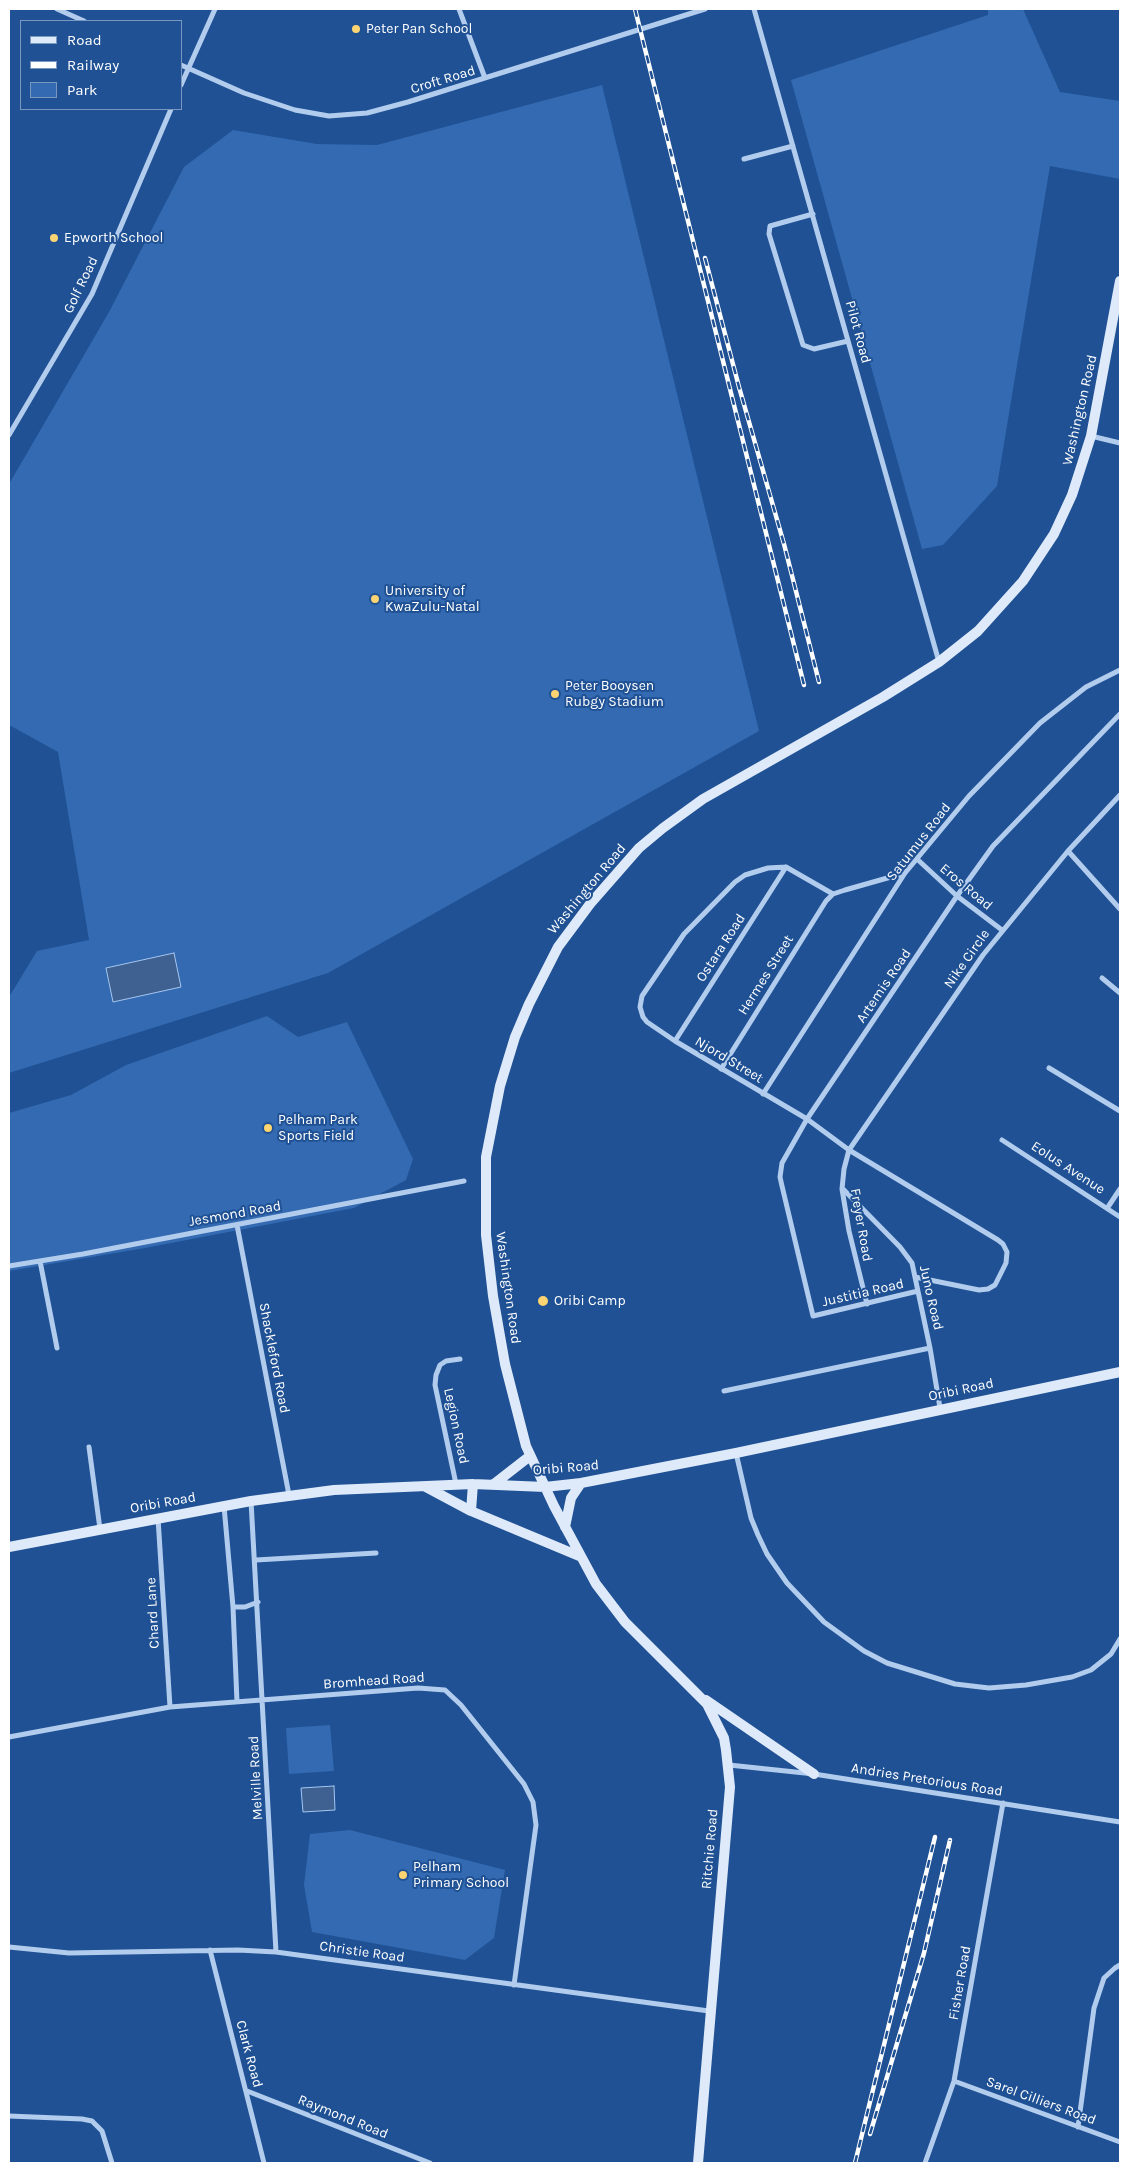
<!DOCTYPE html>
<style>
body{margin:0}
#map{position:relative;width:1129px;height:2172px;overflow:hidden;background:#1f5194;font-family:Karla,sans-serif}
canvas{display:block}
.frame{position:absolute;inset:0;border:10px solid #fff;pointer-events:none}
.legend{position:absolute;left:20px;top:20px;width:162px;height:90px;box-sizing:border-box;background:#1f5194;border:1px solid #7997bf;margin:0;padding:6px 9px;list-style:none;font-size:15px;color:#fff}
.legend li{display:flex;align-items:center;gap:10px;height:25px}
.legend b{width:25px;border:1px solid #7997bf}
</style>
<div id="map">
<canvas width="1129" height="2172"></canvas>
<div class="frame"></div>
<ul class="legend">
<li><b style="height:6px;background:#deeafa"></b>Road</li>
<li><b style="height:6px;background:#fff"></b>Railway</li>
<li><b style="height:14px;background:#336ab1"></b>Park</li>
</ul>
</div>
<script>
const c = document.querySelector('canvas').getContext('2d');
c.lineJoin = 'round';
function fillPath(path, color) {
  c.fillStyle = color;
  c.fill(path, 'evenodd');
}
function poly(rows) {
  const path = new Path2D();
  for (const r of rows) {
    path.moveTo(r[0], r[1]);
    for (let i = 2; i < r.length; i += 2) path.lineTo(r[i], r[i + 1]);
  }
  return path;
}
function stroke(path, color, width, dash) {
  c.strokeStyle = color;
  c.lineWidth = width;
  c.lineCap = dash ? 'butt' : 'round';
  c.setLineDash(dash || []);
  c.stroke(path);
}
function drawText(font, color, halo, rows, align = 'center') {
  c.font = font + ' Karla,sans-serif';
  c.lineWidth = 4;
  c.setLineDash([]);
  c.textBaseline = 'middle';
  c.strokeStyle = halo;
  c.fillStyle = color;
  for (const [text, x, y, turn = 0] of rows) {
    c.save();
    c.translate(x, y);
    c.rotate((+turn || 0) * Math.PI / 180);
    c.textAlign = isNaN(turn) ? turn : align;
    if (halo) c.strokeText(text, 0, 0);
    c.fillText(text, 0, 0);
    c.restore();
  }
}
fillPath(poly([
 [988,9,1023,9,1060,92,1120,101,1120,179,1050,166,997,486,943,545,922,549,791,80,988,15],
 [602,85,759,731,328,973,9,1073,9,997,37,951,89,940,58,752,9,725,9,484,109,312,184,167,233,130,317,144,377,145],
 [267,1016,298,1037,347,1022,413,1159,406,1180,354,1208,145,1248,9,1271,9,1113,71,1095,126,1065],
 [330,1725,334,1771,289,1774,286,1728],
 [350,1830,505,1870,494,1938,465,1960,312,1932,304,1885,310,1834]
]), '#336ab1');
const water = poly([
 [174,953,181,987,113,1002,106,968,174,953],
 [334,1786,335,1810,303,1812,301,1788,334,1786]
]);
fillPath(water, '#3e6191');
stroke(water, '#a5c7f0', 1);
stroke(poly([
 [57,9,84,21],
 [459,9,485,78],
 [754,9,939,662],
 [181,65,244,93,295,110,329,116,367,113,408,102,705,9],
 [181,85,215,9],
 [744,159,793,146],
 [813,214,770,226,769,234,803,345,814,349,848,341],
 [9,435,92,294,171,109],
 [1091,436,1120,443],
 [1068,851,1120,909],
 [917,859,957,896,1002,930],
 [833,894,786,867,768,868,745,875,735,882,684,934,642,996,640,1007,643,1017,647,1022,675,1041,807,1119,849,1150,998,1240,1003,1244,1007,1252,1006,1263,995,1285,988,1289,979,1290,915,1277],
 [1102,978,1120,993],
 [675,1041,786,867],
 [1049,1068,1120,1111],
 [721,1069,826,901,833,894,845,890,905,873],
 [763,1094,905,873,969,796,1040,723,1086,687,1120,670],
 [1002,1140,1120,1217],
 [843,1189,900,1247,912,1263,930,1348,940,1408],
 [1108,1207,1120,1189],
 [237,1225,289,1495],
 [40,1261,57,1348],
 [9,1266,83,1254,464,1181],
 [918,1291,813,1316,782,1186,780,1177,782,1163,807,1119,957,896,993,846,1120,714],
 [867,1304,849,1231,842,1189,844,1169,849,1150,983,955,1068,851,1120,795],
 [724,1391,930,1348],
 [89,1447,100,1529],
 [736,1453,751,1518,758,1535,767,1554,787,1583,824,1622,864,1651,887,1663,955,1684,989,1688,1026,1685,1072,1677,1091,1670,1111,1654,1120,1639],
 [456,1484,435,1385,436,1375,440,1365,446,1361,460,1359],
 [251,1501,276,1952],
 [224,1506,233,1607,237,1702],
 [158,1518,170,1707],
 [256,1560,376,1553],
 [233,1607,245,1607,258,1602],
 [9,1737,170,1707,418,1688,445,1690,461,1705,524,1784,533,1802,536,1825,514,1985],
 [729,1765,814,1774,1120,1822],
 [9,1947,69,1953,238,1950,276,1952,709,2011],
 [210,1950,264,2163],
 [954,2081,1120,2142],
 [247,2091,430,2163],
 [9,2116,82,2119,92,2121,102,2131,112,2163],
 [1078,2127,1094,2008,1104,1978,1115,1968,1120,1965],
 [925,2163,954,2081,1003,1803]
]), '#b2ccee', 5);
stroke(poly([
 [494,1484,530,1456],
 [426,1487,471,1511,579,1556],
 [471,1511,473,1484],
 [565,1527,571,1498,581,1483],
 [9,1547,251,1501,334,1490,473,1484,545,1487,581,1483,736,1453,1120,1372],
 [706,1700,814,1774],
 [698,2163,730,1787,726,1750,724,1738,707,1704,625,1622,596,1584,554,1506,526,1446,505,1364,493,1296,486,1235,486,1157,500,1086,515,1037,529,1004,558,947,590,904,639,848,663,828,703,799,883,697,939,662,978,631,1023,581,1054,534,1072,495,1091,436,1120,281]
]), '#deeafa', 10);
const rail = poly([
 [635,9,804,685],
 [705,258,739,387,784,544,819,682],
 [870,2134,924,1953,950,1840],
 [855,2163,935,1837]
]);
stroke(rail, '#fff', 4.5);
stroke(rail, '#1f5194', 2.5, [8]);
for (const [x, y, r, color] of [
 [356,29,5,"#fcd572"],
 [54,238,5,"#fcd572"],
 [375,599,5,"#fcd572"],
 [555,694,5,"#fcd572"],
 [268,1128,5,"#fcd572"],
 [543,1301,6,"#fcd572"],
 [403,1875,5,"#fcd572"]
]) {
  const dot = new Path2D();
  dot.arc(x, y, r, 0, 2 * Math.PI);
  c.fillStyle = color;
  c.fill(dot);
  stroke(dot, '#1f5194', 2);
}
drawText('14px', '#fff', '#1f5194', [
 ["Peter Pan School",366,29],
 ["Epworth School",64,238],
 ["University of",385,591],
 ["KwaZulu-Natal",385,607],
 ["Peter Booysen",565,686],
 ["Rubgy Stadium",565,702],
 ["Pelham Park",278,1120],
 ["Sports Field",278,1136],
 ["Oribi Camp",554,1301],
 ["Pelham",413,1867],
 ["Primary School",413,1883]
], 'left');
drawText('14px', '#fff', '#1f5194', [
 ["Croft Road",443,80,-17],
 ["Golf Road",81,285,-64],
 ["Pilot Road",858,332,75],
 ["Washington Road",1080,410,-77],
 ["Satumus Road",919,842,-52],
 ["Eros Road",966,887,40],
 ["Washington Road",587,889,-50],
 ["Ostara Road",721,948,-57],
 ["Nike Circle",967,959,-55],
 ["Hermes Street",766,975,-58],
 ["Artemis Road",884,986,-56],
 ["Njord Street",729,1060,31],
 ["Eolus Avenue",1068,1168,33],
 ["Jesmond Road",235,1214,-10],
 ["Freyer Road",861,1225,80],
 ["Washington Road",508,1288,82],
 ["Justitia Road",863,1293,-13],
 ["Juno Road",931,1298,77],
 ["Shackleford Road",274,1358,79],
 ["Oribi Road",961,1390,-12],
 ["Legion Road",456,1426,78],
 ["Oribi Road",566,1468,-5],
 ["Oribi Road",163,1503,-10],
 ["Chard Lane",153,1613,-93],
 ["Bromhead Road",374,1681,-4],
 ["Melville Road",256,1778,-93],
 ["Andries Pretorious Road",927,1780,9],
 ["Ritchie Road",710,1849,-85],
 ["Christie Road",362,1952,8],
 ["Fisher Road",960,1983,-80],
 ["Clark Road",249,2054,75],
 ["Sarel Cilliers Road",1041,2101,20],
 ["Raymond Road",343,2117,22]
]);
</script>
